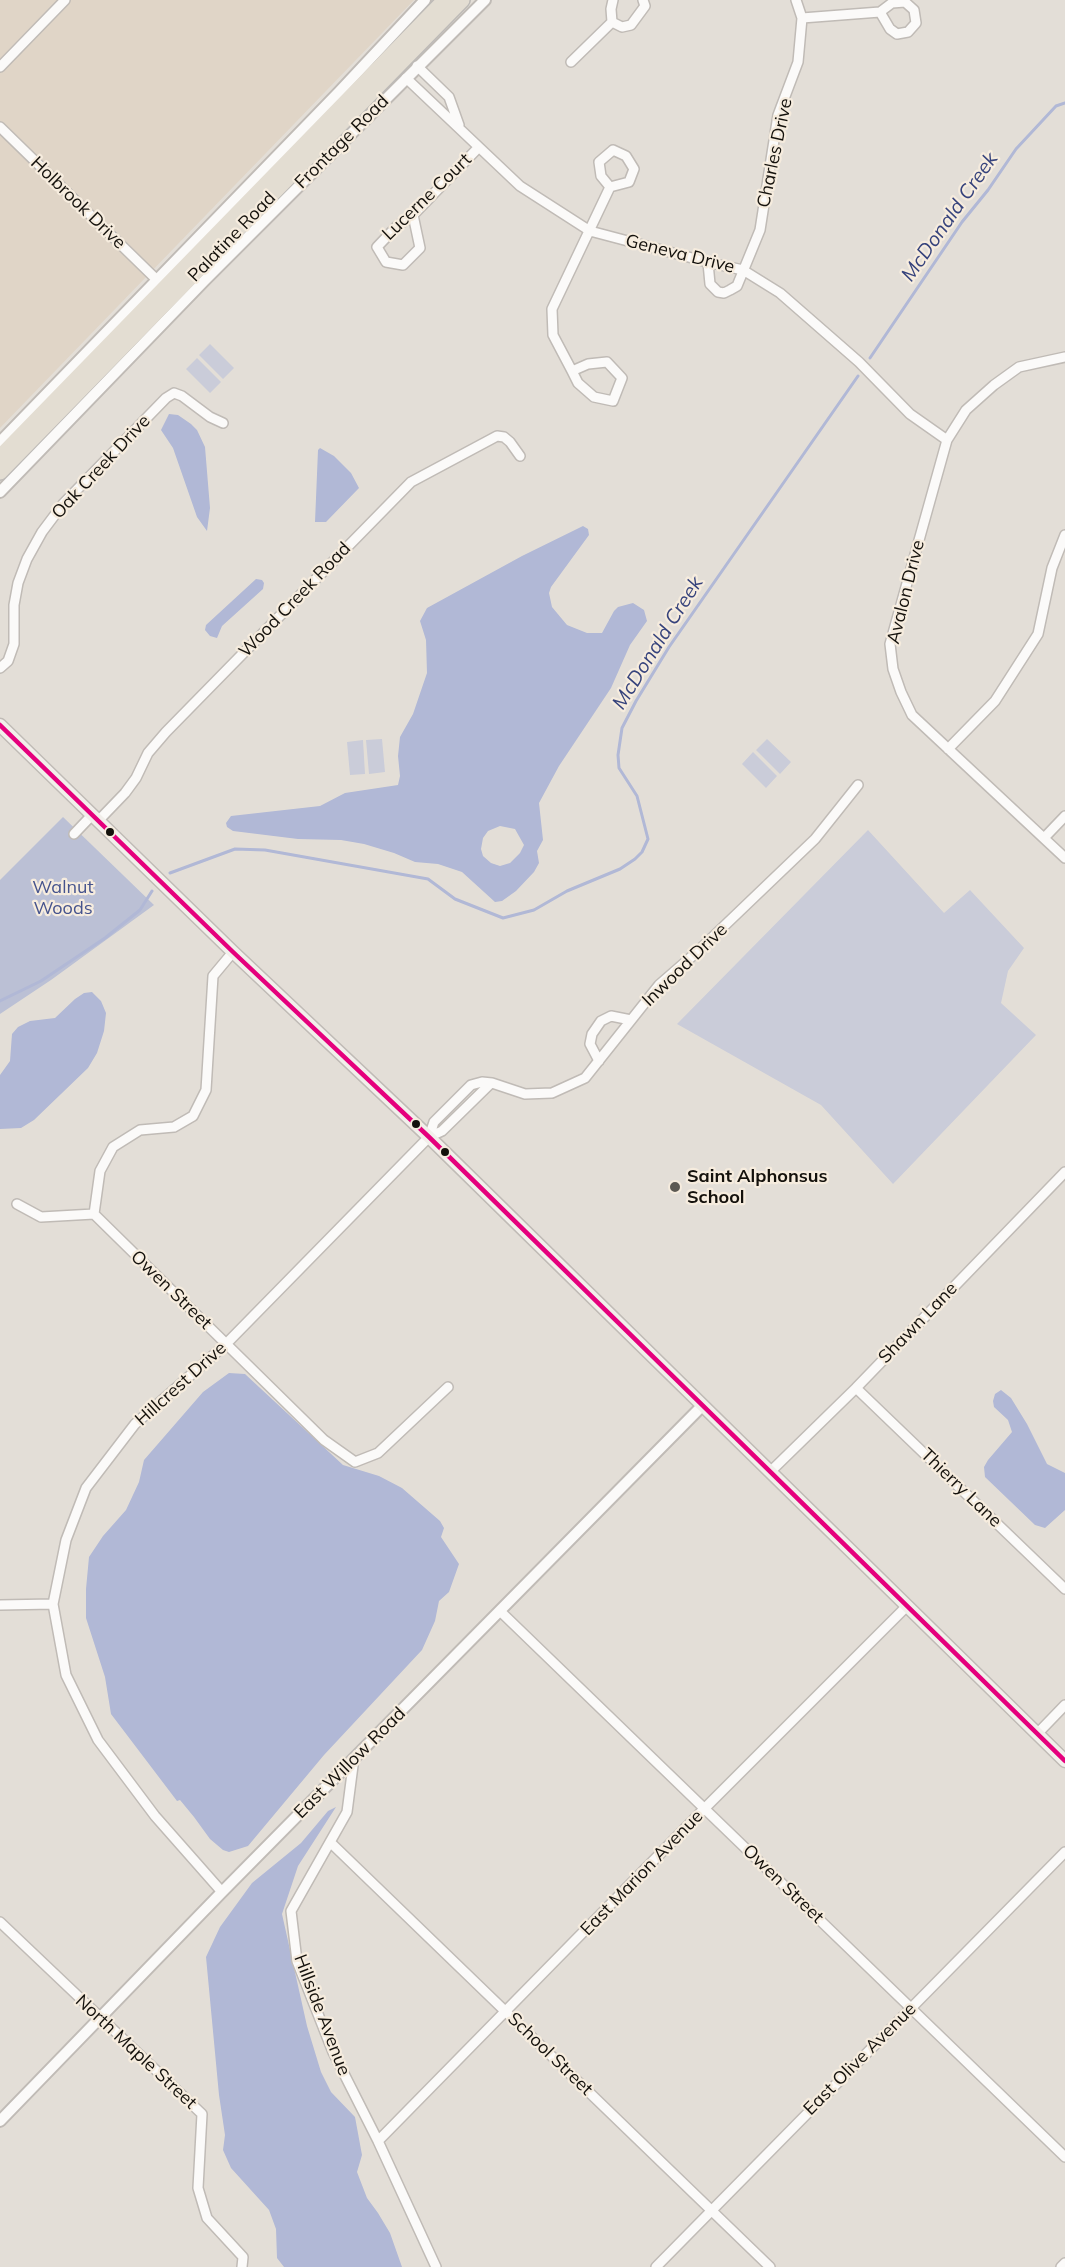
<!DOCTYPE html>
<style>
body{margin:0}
canvas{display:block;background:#e3ded7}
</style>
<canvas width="1065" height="2267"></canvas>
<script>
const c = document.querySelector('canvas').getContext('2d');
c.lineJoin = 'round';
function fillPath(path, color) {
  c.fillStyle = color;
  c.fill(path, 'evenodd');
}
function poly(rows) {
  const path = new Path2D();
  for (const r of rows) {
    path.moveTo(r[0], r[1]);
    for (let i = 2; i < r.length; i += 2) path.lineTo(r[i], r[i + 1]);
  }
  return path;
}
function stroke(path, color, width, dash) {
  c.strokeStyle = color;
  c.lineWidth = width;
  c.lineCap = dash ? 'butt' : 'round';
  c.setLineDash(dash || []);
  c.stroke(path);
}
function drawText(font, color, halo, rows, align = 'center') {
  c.font = font + ' Mulish,sans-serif';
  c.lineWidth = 4.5;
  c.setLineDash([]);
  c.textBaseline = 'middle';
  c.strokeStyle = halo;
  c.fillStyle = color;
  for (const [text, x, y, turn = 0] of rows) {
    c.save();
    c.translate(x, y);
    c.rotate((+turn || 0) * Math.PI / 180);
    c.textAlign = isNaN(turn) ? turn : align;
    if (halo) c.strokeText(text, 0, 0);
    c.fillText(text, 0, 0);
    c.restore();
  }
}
fillPath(poly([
 [0,0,414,0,0,428]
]), '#e0d5c7');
fillPath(poly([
 [210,344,234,368,223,379,199,355],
 [197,358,221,382,210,393,186,369],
 [382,739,385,772,369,774,366,740],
 [767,739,791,762,780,774,756,750],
 [363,740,365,774,350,775,347,742],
 [753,752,777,776,766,788,742,764],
 [868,830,944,913,970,890,1024,948,1008,971,1001,1003,1036,1035,893,1184,821,1105,677,1024]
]), '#caccd9');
fillPath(poly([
 [63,817,154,905,51,980,0,1014,0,880]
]), '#bbc0d5');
fillPath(poly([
 [169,414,178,415,191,424,197,430,205,447,210,508,207,531,197,517,173,448,161,430],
 [320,448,334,456,351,473,359,488,326,522,315,522,318,450],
 [583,526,588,529,589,535,551,587,549,593,552,607,567,625,587,633,602,633,614,611,618,607,633,603,644,610,647,621,630,645,611,688,559,766,539,803,543,840,537,851,539,863,534,872,516,891,502,901,495,902,462,872,438,864,415,862,394,853,364,844,341,840,298,839,233,831,227,827,226,823,231,816,320,806,345,793,398,785,400,776,398,756,400,737,413,714,427,673,426,640,420,621,427,608,522,556],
 [500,826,515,829,524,845,520,853,510,863,500,866,491,863,483,856,481,849,483,838,488,831],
 [256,579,262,580,264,583,263,589,222,626,217,638,210,636,205,630,206,625],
 [92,992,101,1001,106,1013,104,1031,97,1053,88,1068,34,1120,21,1128,0,1129,0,1075,10,1061,12,1034,18,1027,30,1021,55,1018,75,999,84,993],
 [229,1373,245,1374,343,1465,379,1476,402,1488,440,1521,444,1528,441,1537,459,1564,449,1592,439,1601,435,1621,422,1650,324,1755,248,1846,229,1852,223,1850,210,1839,194,1817,180,1800,177,1801,111,1714,105,1677,86,1618,86,1589,89,1557,103,1536,126,1510,139,1482,144,1460,203,1392],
 [1001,1390,1011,1398,1027,1424,1047,1464,1065,1473,1065,1510,1045,1528,1035,1525,985,1477,984,1467,988,1460,1012,1432,1008,1420,994,1407,993,1401,995,1394],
 [336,1807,298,1866,282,1914,307,2026,321,2072,331,2092,355,2117,362,2155,357,2172,367,2198,378,2213,390,2233,402,2267,284,2267,277,2258,276,2229,269,2210,231,2168,223,2150,225,2135,219,2095,206,1957,220,1927,252,1883,301,1843,328,1811]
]), '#b1b8d6');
stroke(poly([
 [870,358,962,222,988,190,1016,149,1056,106,1065,103],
 [170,873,235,849,265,850,428,879,455,899,503,918,534,910,567,891,620,869,635,859,642,852,648,839,637,796,619,768,618,755,622,728,636,701,669,647,858,376],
 [0,1001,41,981,105,938,140,910,152,891]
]), '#b1b8d6', 3);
const minor = poly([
 [802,18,880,12,892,3,905,2,914,10,916,23,908,32,897,34,890,29,880,12],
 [612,22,622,27,631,25,645,6,643,0],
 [571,62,612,22,611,9,613,0],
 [417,66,449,97,459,125],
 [0,67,65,0],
 [406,78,520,186,590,231,711,263,743,270,780,293,859,362,910,414,947,440],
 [0,127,156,279],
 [613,150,626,156,634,169,629,182,610,187,601,176,599,162,613,150],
 [413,215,420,248,403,265,386,262,377,247,397,226,413,215,478,148],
 [708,263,710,284,718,292,724,293,730,290,737,286,760,230,778,115,798,62,802,18,796,0],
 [1065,357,1019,367,994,385,966,410,947,440,890,644,893,669,901,692,912,715,1065,858],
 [572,371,588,364,607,362,622,378,613,401,594,397,578,383,572,371,553,335,552,309,610,187],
 [0,668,8,661,14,644,14,605,18,583,27,559,42,532,63,504,166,398,174,393,182,396,210,417,223,423],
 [948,749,995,701,1038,634,1052,568,1065,535],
 [99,820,125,793,136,778,148,753,166,732,411,482,497,436,504,437,510,442,520,456],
 [74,834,93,814],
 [1044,838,1065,816],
 [599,1061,590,1044,592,1034,601,1021,611,1016,631,1020],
 [429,1137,434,1122,471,1085,482,1082,492,1083,525,1094,552,1093,585,1078,659,985,697,952,815,839,858,785],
 [17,1204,41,1217,94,1214],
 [94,1214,324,1440,355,1462,378,1453,448,1387],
 [94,1214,100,1171,113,1147,140,1130,174,1127,193,1116,206,1090,213,976,233,952],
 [856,1388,1065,1589],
 [770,1472,856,1388,1065,1172],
 [0,1605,53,1604],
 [501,1612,1065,2157],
 [1037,1734,1065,1705],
 [354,1758,347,1812,291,1911,297,1961,333,2052,378,2141,436,2267],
 [330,1842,770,2267],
 [222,1892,155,1816,98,1740,66,1675,53,1604,66,1540,86,1488,135,1424,226,1344,429,1137,442,1131,490,1084],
 [0,1922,202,2114,198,2188,207,2218,243,2257,242,2267],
 [378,2141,705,1808,907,1606],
 [656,2267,1065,1852],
 [1061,2267,1065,2263]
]);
const tertiary = poly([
 [0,442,339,92,425,0],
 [0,492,204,281,485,0],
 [0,2121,222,1892,702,1406]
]);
const secondary = poly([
 [0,725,233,952,429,1137,1065,1761]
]);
const trunk = poly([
 [0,457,445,0],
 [0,472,462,0]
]);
stroke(minor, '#c0bbb6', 12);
stroke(tertiary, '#c0bbb6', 14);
stroke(secondary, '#c0bbb6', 15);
stroke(trunk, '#bdbab7', 18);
stroke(minor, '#fbfaf9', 9);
stroke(tertiary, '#fbfaf9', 10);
stroke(secondary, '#f2efeb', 12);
stroke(trunk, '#e3ddd2', 15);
stroke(poly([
 [0,725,233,952,429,1137,1065,1761]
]), '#e5007d', 4.5);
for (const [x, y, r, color] of [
 [110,832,5,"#14110c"],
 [416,1124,5,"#14110c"],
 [445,1152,5,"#14110c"],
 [675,1187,6,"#5c5953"]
]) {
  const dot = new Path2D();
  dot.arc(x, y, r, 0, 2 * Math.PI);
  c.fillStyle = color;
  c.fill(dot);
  stroke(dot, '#f6ecde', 2);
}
drawText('18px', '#14110c', '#f6ecde', [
 ["Frontage Road",342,142,-45],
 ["Charles Drive",775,153,-78],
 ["Lucerne Court",427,197,-44],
 ["Holbrook Drive",78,203,44],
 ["Palatine Road",232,237,-46],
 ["Geneva Drive",680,254,14],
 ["Oak Creek Drive",101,467,-47],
 ["Avalon Drive",906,592,-76],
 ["Wood Creek Road",295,600,-46],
 ["Inwood Drive",685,965,-44],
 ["Owen Street",171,1290,44],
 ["Shawn Lane",918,1323,-46],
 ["Hillcrest Drive",181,1384,-42],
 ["Thierry Lane",961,1488,44],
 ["East Willow Road",350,1763,-45],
 ["East Marion Avenue",642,1873,-46],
 ["Owen Street",783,1884,44],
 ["Hillside Avenue",322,2015,69],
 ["North Maple Street",136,2052,43],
 ["School Street",550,2054,44],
 ["East Olive Avenue",860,2059,-45]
]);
drawText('18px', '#45538d', '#f6ecde', [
 ["Walnut",63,888],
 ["Woods",63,909]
]);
drawText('bold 18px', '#14110c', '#f6ecde', [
 ["Saint Alphonsus",687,1177],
 ["School",687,1198]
], 'left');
drawText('italic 20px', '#36437c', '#f6ecde', [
 ["McDonald Creek",950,217,-55],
 ["McDonald Creek",658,643,-58]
]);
</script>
